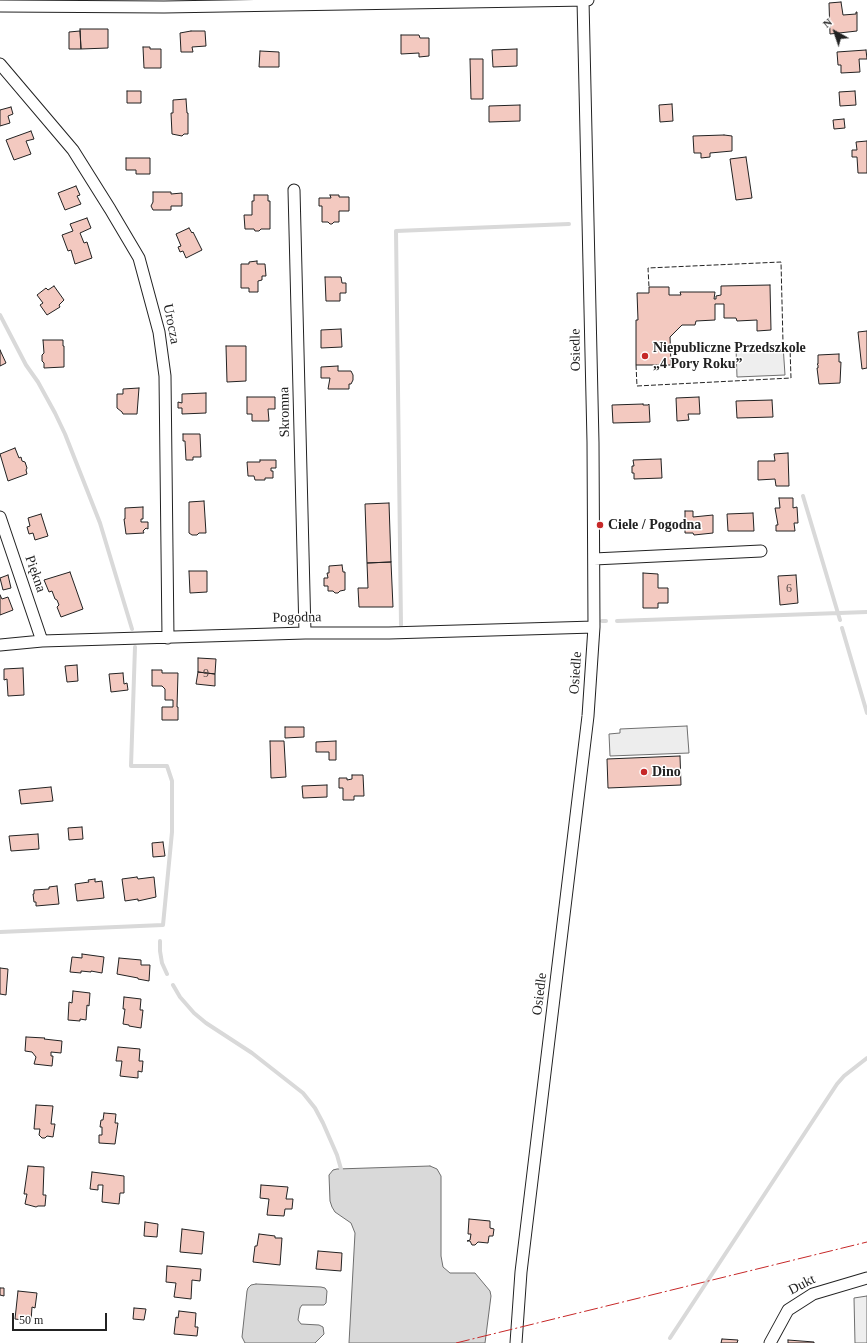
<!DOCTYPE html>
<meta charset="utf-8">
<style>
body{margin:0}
#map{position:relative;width:867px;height:1343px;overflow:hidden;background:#fff;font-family:"Times New Roman",serif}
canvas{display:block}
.north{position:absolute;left:815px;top:12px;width:40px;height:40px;-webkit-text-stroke:3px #fff;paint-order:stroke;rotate:320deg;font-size:11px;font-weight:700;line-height:16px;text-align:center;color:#222}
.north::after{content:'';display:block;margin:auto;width:14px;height:18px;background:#222;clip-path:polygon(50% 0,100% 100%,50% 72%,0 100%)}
.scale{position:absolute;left:12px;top:1313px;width:95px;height:18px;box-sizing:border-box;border:2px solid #222;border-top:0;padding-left:5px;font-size:12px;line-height:14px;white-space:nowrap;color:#222;-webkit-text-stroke:3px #fff;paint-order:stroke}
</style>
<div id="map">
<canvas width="867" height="1343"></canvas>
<div class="north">N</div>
<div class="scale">50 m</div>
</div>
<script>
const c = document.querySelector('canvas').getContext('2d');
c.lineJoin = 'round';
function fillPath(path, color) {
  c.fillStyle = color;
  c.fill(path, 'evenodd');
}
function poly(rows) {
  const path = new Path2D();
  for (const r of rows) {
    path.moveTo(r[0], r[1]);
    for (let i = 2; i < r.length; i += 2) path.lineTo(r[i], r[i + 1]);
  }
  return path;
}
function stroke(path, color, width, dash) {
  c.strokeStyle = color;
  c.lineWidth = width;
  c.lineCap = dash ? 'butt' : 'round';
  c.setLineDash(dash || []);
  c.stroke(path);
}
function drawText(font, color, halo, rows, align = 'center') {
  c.font = font + ' "Times New Roman",serif';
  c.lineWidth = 3;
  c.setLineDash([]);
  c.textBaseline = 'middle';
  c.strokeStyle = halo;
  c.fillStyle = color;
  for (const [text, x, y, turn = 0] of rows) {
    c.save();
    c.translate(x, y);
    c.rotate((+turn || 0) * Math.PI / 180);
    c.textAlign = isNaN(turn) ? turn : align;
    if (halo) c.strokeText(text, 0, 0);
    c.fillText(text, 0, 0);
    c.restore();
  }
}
const green = poly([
 [783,345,785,375,737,377,736,347,783,345],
 [867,1296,867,1343,855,1343,854,1298,867,1296]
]);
fillPath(green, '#eee');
stroke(green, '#6f6f6f', 1);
const parking = poly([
 [687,726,689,753,610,756,609,734,620,733,620,729,687,726]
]);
fillPath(parking, '#ededed');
stroke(parking, '#6f6f6f', 1);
const water = poly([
 [430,1166,437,1169,441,1176,441,1256,443,1267,450,1273,475,1273,490,1291,491,1296,485,1343,349,1343,355,1233,351,1223,335,1212,332,1207,330,1201,329,1175,333,1170,337,1169,430,1166],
 [256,1284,321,1287,325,1288,327,1291,326,1303,324,1305,302,1305,300,1308,298,1320,301,1324,319,1325,323,1327,324,1334,315,1343,245,1343,242,1337,247,1291,248,1288,251,1285,256,1284]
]);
fillPath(water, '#d9d9d9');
stroke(water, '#6f6f6f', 1);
stroke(poly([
 [0,315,26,365,38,382,55,413,65,434,100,523,132,629],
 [803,496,840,620],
 [602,621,606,621],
 [617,621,867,612],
 [401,625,396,231,569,224],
 [842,628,867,713],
 [0,932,163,925,172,832,172,781,167,766,131,766,135,647],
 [160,941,160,951,162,963,167,974],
 [173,985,180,997,194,1013,206,1023,252,1053,303,1093,315,1108,323,1123,337,1155,341,1169],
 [670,1338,837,1084,844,1076,867,1058]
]), '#d9d9d9', 4);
const building = poly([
 [841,2,843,15,856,14,856,12,857,12,857,31,830,34,829,3,841,2],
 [80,29,108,29,108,48,81,49,80,29],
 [80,31,81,49,69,49,69,32,80,31],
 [191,31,205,31,206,46,192,47,193,52,181,52,180,33,191,31],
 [401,35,419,35,420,38,429,38,429,56,419,57,419,53,401,54,401,35],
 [143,47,150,47,150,49,161,49,161,68,144,68,143,47],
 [517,49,517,66,493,67,492,50,517,49],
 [866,50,867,59,859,59,860,72,841,73,841,65,838,65,837,52,866,50],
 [260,51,279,52,279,67,259,67,260,51],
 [470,59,483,59,483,99,471,99,470,59],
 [127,91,141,91,141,103,127,103,127,91],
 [855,91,856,105,840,106,839,92,855,91],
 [186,99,187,113,188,113,188,134,184,134,182,136,172,134,171,113,173,113,173,100,186,99],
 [672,104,673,121,660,122,659,105,672,104],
 [520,105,520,121,489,122,489,106,520,105],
 [11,107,13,114,8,116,10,123,0,126,0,110,11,107],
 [844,119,845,128,834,129,833,120,844,119],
 [31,131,34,139,26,141,31,154,14,160,6,140,31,131],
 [724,135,732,136,732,151,710,153,710,157,701,158,701,153,694,153,693,136,724,135],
 [867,141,867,173,858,173,857,157,852,157,852,150,857,150,856,142,867,141],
 [746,157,752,198,736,200,730,159,746,157],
 [126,158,150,158,150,174,136,174,136,170,126,170,126,158],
 [76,186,80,195,77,196,81,204,65,210,58,193,76,186],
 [153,192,171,192,171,194,182,193,182,206,171,206,171,210,153,210,151,206,153,202,153,192],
 [254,195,268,195,268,201,270,201,270,229,261,229,259,231,255,231,254,229,245,229,244,215,252,215,252,201,254,201,254,195],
 [330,195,339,195,339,197,349,197,349,211,339,211,339,222,334,222,332,224,330,224,328,222,322,222,322,206,319,206,319,198,331,198,330,195],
 [87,218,91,228,80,233,84,243,87,242,92,258,75,264,71,250,68,251,62,235,73,231,70,224,87,218],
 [189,228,192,233,193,232,202,250,186,258,183,251,180,252,178,247,181,246,176,234,189,228],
 [257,261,257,264,265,264,266,276,262,276,262,280,258,281,258,292,249,292,249,288,241,288,241,264,249,264,249,262,257,261],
 [325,277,341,277,342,283,346,283,346,293,340,293,340,301,326,301,325,277],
 [770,285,771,330,757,331,757,320,737,321,736,318,724,318,724,304,715,304,715,320,696,321,695,325,682,325,670,337,671,365,636,365,636,320,638,320,637,293,649,293,649,287,669,287,669,295,681,295,680,292,715,292,714,299,716,299,716,296,721,295,721,286,770,285],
 [54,286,64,300,59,305,60,307,47,315,40,305,43,303,37,295,46,288,48,290,54,286],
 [341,329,342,347,321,348,321,330,341,329],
 [867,331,867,368,862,369,858,332,867,331],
 [43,340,63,340,63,346,64,346,64,367,44,368,44,363,42,361,42,355,44,353,43,340],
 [226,346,246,346,246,381,227,382,226,346],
 [0,350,6,363,0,366,0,350],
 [839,354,839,362,841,362,840,383,819,384,817,368,818,368,818,365,817,364,818,364,818,355,839,354],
 [338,366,338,371,351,371,353,375,353,380,351,384,349,384,349,389,328,389,330,378,321,378,321,367,338,366],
 [139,388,137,414,123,414,122,412,117,408,117,394,123,394,123,389,139,388],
 [206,393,206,413,182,414,182,408,178,408,178,402,182,403,182,394,206,393],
 [247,397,275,397,275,409,268,409,269,421,252,421,252,414,247,414,247,397],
 [699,397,700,414,688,414,689,420,677,421,676,398,699,397],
 [772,400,773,417,737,418,736,401,772,400],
 [643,404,643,405,648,405,649,404,650,422,613,423,612,405,643,404],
 [183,434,200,434,201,457,193,457,193,460,186,460,185,441,183,441,183,434],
 [15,448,19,458,21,457,22,461,25,462,27,468,26,470,27,474,8,481,0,454,15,448],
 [788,453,789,486,776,486,775,479,758,480,758,461,775,461,774,454,788,453],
 [661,459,662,478,634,479,634,473,632,473,632,466,634,466,633,460,661,459],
 [260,460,276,460,276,468,271,468,271,471,273,471,273,478,265,478,265,480,255,480,254,476,248,476,247,462,260,462,260,460],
 [779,498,793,498,793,508,797,507,798,523,794,523,795,531,776,531,776,525,778,525,775,508,780,508,779,498],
 [204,501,206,533,199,533,197,535,192,535,189,533,189,502,204,501],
 [389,503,391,562,367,563,365,504,389,503],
 [143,507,143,519,141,519,141,522,148,522,148,529,146,528,143,531,144,533,126,534,124,519,125,519,125,508,143,507],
 [685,511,693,511,693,517,713,515,713,533,694,535,693,533,685,533,685,511],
 [753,513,754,531,728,531,727,514,753,513],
 [41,514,48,536,35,540,33,533,29,534,27,527,30,526,28,518,41,514],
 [391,562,393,607,359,607,358,588,368,588,367,563,391,562],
 [342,565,343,572,345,572,345,590,340,591,338,593,335,593,333,591,328,591,328,586,324,586,324,578,328,578,327,573,329,573,329,566,342,565],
 [189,571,207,571,207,592,190,593,189,571],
 [70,572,83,609,61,617,57,607,59,605,57,600,55,599,52,591,49,592,44,580,70,572],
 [643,573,658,574,658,588,668,588,668,603,658,603,658,608,643,608,643,573],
 [8,575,11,588,3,590,0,578,8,575],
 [796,575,798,603,780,605,778,576,796,575],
 [0,595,2,599,8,597,13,610,0,615,0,595],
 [198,658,216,659,215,674,198,672,198,658],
 [77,665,78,681,67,682,65,666,77,665],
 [23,668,24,695,8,696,7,679,4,680,4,669,23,668],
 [152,670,162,670,162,673,178,673,177,707,178,707,178,720,162,720,162,707,173,707,173,700,165,700,165,689,162,686,152,686,152,670],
 [198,672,215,674,215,686,196,684,198,672],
 [123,673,124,684,127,683,128,690,111,692,109,674,123,673],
 [285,727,304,727,304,737,285,738,285,727],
 [270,741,284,741,286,777,271,778,270,741],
 [336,741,336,760,329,760,329,752,316,752,316,742,336,741],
 [680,756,681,785,608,788,607,759,680,756],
 [352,775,363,775,364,796,354,796,354,800,343,800,343,788,339,788,339,778,347,778,347,780,352,779,352,775],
 [327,785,327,797,303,798,302,786,327,785],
 [51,787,53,801,21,804,19,790,51,787],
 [82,827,83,839,69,840,68,828,82,827],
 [38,834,39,849,11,851,9,836,38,834],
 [163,842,165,856,153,857,152,843,163,842],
 [137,877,138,879,154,877,156,897,138,901,138,899,125,901,122,879,137,877],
 [95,879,95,882,102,881,104,898,77,901,75,884,89,882,88,880,95,879],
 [57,886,59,904,36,906,36,902,34,902,33,894,34,894,34,890,49,889,49,887,57,886],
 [82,954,104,957,102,973,91,971,91,972,81,971,81,973,70,972,72,957,82,958,82,954],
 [119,958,141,960,141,965,150,965,149,981,138,979,138,978,117,974,119,958],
 [0,968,8,969,6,995,0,994,0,968],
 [73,991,90,993,89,1006,87,1005,86,1020,80,1019,80,1021,68,1020,69,1002,72,1003,73,991],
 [124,997,141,999,140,1010,143,1010,141,1028,129,1026,129,1025,123,1024,125,1009,123,1009,124,997],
 [26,1037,45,1038,44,1039,62,1041,61,1053,51,1052,51,1056,53,1056,52,1066,34,1064,36,1057,32,1052,25,1051,26,1037],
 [118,1047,140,1049,139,1061,143,1061,142,1072,138,1071,138,1078,120,1076,122,1061,116,1061,118,1047],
 [36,1105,53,1106,51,1124,55,1124,53,1137,47,1136,45,1138,42,1138,39,1135,40,1129,34,1129,36,1105],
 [104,1113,116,1114,115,1123,118,1123,115,1144,99,1143,99,1135,102,1135,102,1127,100,1127,101,1120,103,1120,104,1113],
 [28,1166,44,1167,43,1195,46,1195,45,1206,38,1206,36,1207,25,1204,27,1194,24,1194,28,1166],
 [92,1172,124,1176,124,1193,120,1193,119,1204,102,1202,103,1185,98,1185,98,1190,90,1189,92,1172],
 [261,1185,288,1187,286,1199,293,1199,292,1209,285,1209,284,1216,267,1215,269,1199,260,1198,261,1185],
 [469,1219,490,1221,490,1228,494,1229,493,1236,489,1236,488,1243,478,1242,475,1245,472,1245,470,1241,467,1241,470,1240,471,1234,468,1234,469,1219],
 [145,1222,158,1224,157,1237,144,1236,145,1222],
 [182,1229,204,1232,202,1254,180,1252,182,1229],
 [259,1234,275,1236,275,1238,282,1238,280,1265,253,1262,255,1246,257,1246,259,1234],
 [318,1251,342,1253,341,1271,316,1269,318,1251],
 [167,1266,201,1269,200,1281,192,1280,191,1299,174,1297,176,1283,166,1282,167,1266],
 [0,1288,4,1288,4,1296,0,1295,0,1288],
 [18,1291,37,1293,35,1308,32,1307,31,1321,15,1319,18,1291],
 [134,1308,146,1309,144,1320,133,1319,134,1308],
 [179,1311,196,1313,195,1327,198,1327,197,1336,174,1334,176,1317,178,1318,179,1311],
 [722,1339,738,1340,737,1343,721,1343,722,1339],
 [788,1340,814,1342,814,1343,788,1343,788,1340]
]);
fillPath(building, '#f3c9c0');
stroke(building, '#222', 1);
const street = poly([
 [0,6,164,7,588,0],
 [0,64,73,150,110,209,139,258,159,332,165,376,168,638],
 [294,190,305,633],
 [0,517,42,641],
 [594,559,761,551],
 [0,645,42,641,305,633,389,633,594,627],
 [516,1343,521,1272,588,716,594,627,593,442,583,0],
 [770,1343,788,1310,813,1294,867,1278]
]);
stroke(street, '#222', 13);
stroke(street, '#fff', 11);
stroke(poly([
 [636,365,637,386,791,378,790,348,783,342,781,262,648,268,649,287]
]), '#222', 1, [5, 2]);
stroke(poly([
 [456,1343,867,1242]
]), '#c62828', 1, [14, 3, 2, 3]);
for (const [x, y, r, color] of [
 [645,356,4,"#c62828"],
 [600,525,4,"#c62828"],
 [644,772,4,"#c62828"]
]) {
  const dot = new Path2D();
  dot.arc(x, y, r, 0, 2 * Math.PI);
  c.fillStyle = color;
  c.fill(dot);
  stroke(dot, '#fff', 1.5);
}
drawText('12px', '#564c4a', null, [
 ["6",789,589],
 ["9",206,674]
]);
drawText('14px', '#222', '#fff', [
 ["Urocza",171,324,79],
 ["Osiedle",576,350,-91],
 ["Skromna",285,412,-91],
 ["Piękna",35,574,71],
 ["Pogodna",297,618,-1],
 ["Osiedle",576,673,-86],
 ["Osiedle",540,994,-83],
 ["Dukt",802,1285,-27]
]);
drawText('bold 14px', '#222', '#fff', [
 ["Niepubliczne Przedszkole",653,348],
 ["„4 Pory Roku”",653,364],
 ["Ciele / Pogodna",608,525],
 ["Dino",652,772]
], 'left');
</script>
